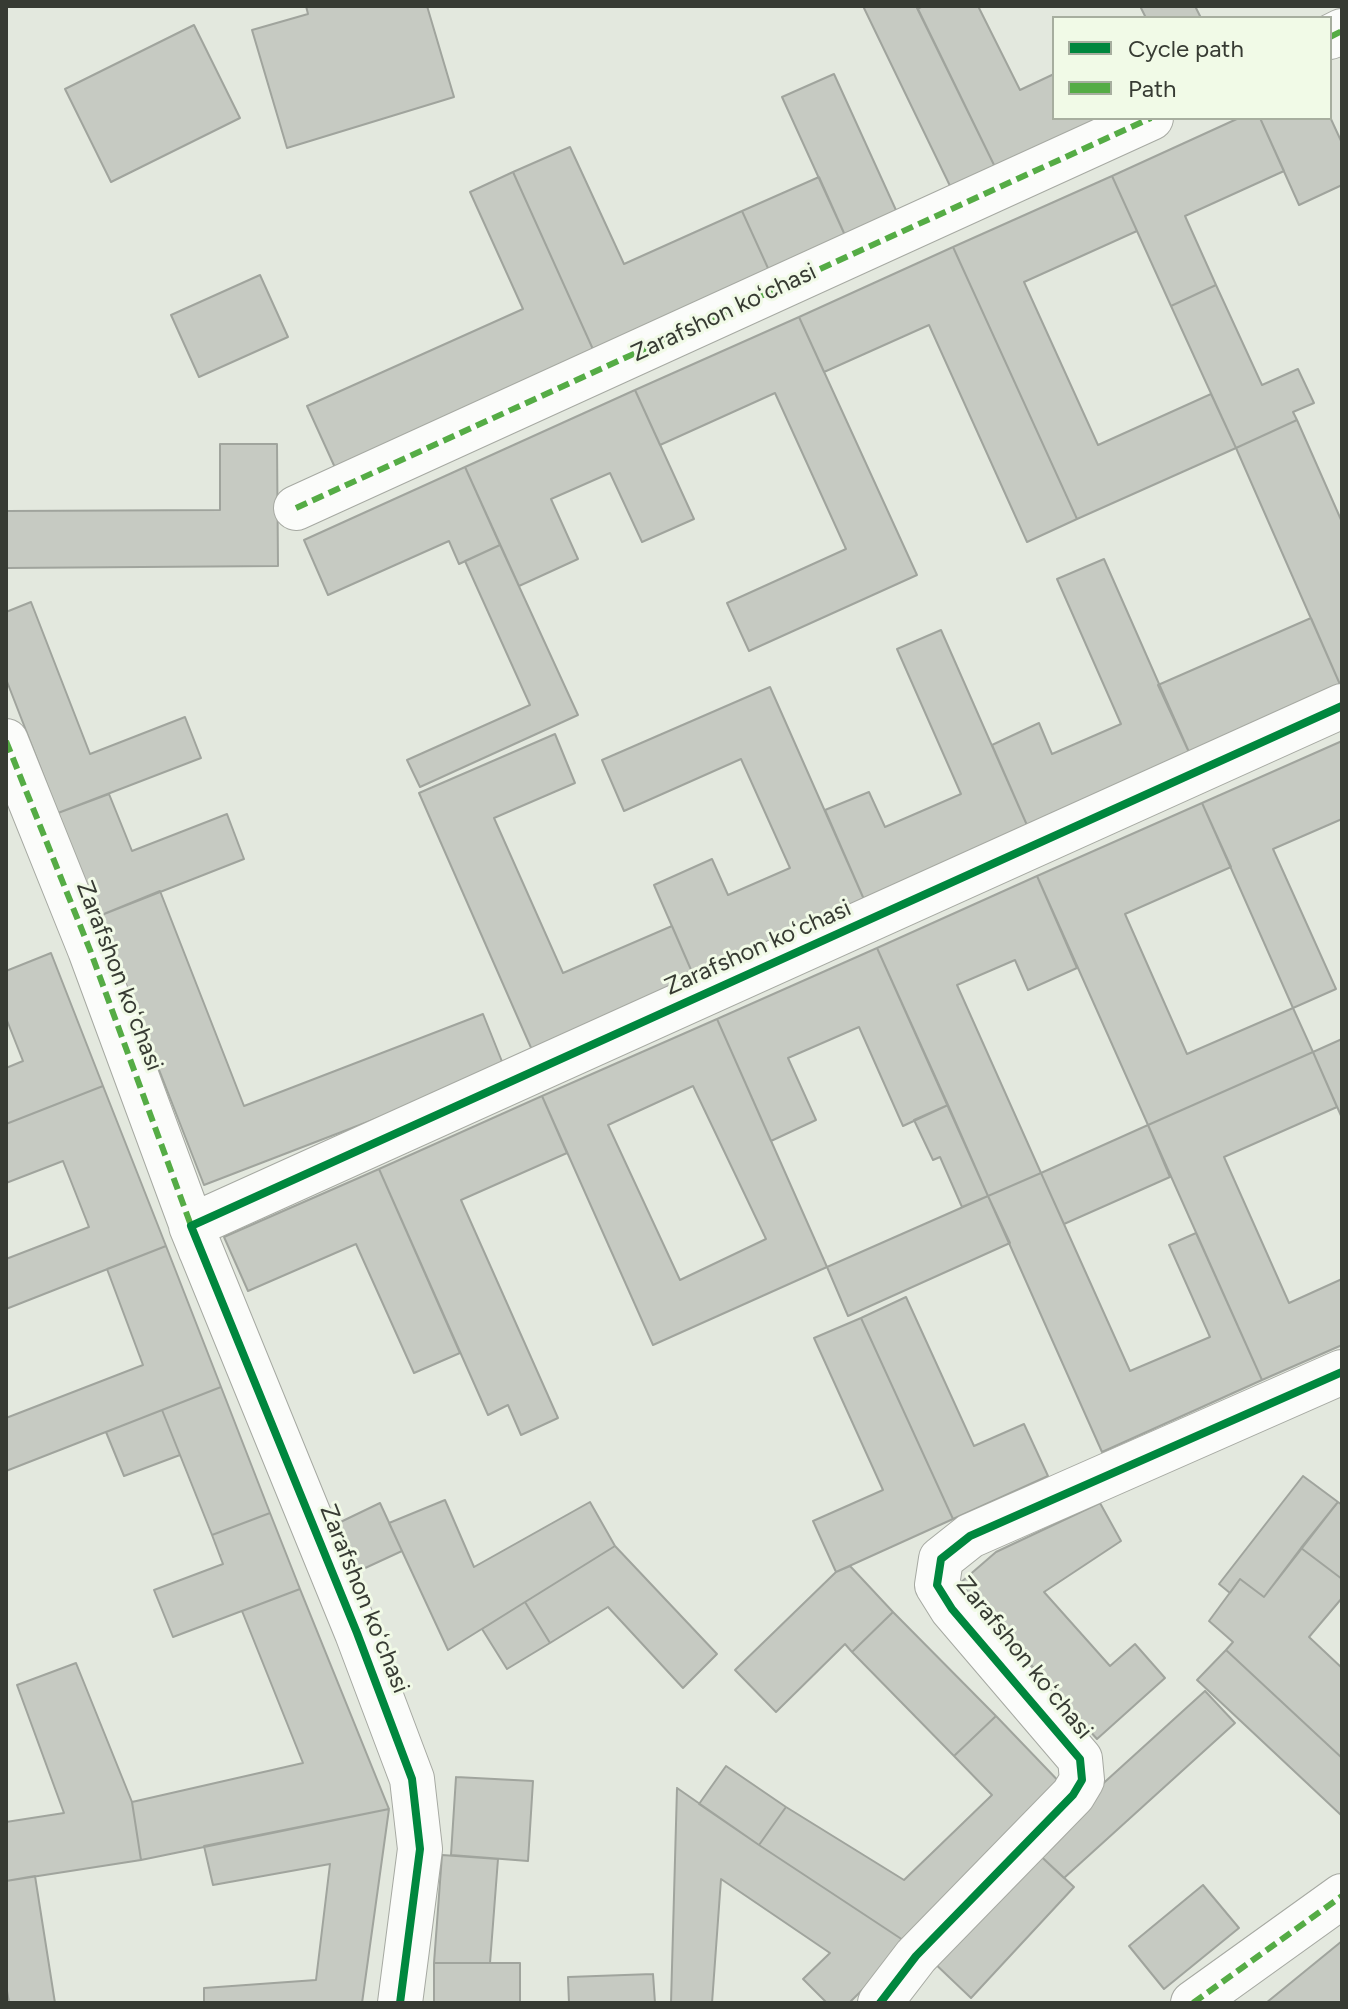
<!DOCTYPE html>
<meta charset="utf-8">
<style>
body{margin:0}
#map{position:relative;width:1348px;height:2009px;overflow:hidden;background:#e3e8de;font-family:Figtree,sans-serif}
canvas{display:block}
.frame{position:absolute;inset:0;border:8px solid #373b33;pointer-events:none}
.legend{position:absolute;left:1052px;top:16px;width:280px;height:104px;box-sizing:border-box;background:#f1fae7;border:2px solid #a7ae9f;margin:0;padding:10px 14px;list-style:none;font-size:24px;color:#373b33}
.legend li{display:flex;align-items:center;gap:16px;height:40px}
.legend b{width:40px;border:2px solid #a7ae9f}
</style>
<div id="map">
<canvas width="1348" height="2009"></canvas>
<div class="frame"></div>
<ul class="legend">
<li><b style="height:10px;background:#00873e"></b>Cycle path</li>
<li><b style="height:10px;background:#55ac45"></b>Path</li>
</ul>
</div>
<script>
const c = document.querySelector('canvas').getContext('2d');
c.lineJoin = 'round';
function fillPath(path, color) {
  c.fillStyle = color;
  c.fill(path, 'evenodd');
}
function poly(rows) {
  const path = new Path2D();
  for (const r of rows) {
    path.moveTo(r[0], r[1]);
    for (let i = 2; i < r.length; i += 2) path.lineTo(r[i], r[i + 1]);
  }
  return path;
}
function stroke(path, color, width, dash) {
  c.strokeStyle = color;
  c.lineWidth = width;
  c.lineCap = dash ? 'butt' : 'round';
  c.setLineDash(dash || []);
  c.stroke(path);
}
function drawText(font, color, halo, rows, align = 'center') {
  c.font = font + ' Figtree,sans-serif';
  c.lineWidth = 6;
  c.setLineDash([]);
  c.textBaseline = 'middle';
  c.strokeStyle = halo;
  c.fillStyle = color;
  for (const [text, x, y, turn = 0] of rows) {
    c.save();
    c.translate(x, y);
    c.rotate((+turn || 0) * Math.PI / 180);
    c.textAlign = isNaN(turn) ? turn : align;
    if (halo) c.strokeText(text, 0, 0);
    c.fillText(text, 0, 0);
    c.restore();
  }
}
const building = poly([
 [306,6,427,6,454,97,287,148,252,30,308,14,306,6],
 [863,6,916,6,996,169,952,190,863,6],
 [923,6,978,6,1020,90,1054,74,1054,118,1100,118,996,169,918,9,923,6],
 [1140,6,1195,6,1201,18,1146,18,1140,6],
 [194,25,240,118,111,182,65,89,194,25],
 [834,74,900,219,848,242,782,97,834,74],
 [1330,117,1342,143,1342,185,1299,205,1260,118,1330,117],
 [1239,118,1260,118,1284,171,1185,216,1216,285,1171,306,1112,176,1239,118],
 [570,147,624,264,742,211,772,277,596,356,513,172,570,147],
 [513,172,596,356,337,472,307,406,523,309,470,192,513,172],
 [1112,176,1137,231,1024,282,1098,445,1211,394,1236,448,1077,519,953,247,1112,176],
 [819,177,848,242,772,277,742,211,819,177],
 [953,247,1077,519,1027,542,929,325,824,372,799,317,953,247],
 [260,275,288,337,199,377,171,315,260,275],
 [1216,285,1262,385,1298,369,1314,403,1293,412,1297,420,1236,448,1171,306,1216,285],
 [799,317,917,575,749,651,727,603,846,549,775,393,660,445,635,390,799,317],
 [635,390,694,519,642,542,610,473,551,499,578,559,519,586,465,467,635,390],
 [1297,420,1342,522,1342,689,1236,448,1297,420],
 [220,444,277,444,278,566,7,568,7,511,220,510,220,444],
 [465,467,500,545,459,564,449,541,328,595,304,540,465,467],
 [500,545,578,715,420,787,407,760,530,705,465,561,500,545],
 [1104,559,1193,761,1030,832,992,745,1039,723,1052,754,1121,724,1057,579,1104,559],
 [31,602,90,754,185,717,201,758,58,813,6,679,6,612,31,602],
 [1311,618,1342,689,1193,761,1158,685,1311,618],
 [941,630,1030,832,866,904,825,810,869,792,885,827,961,794,897,649,941,630],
 [770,687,866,904,695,979,654,885,712,859,728,895,790,868,741,759,624,811,602,760,770,687],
 [555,734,575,783,494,818,563,973,672,926,695,979,532,1050,419,793,555,734],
 [1342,741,1342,819,1273,849,1336,989,1293,1008,1202,803,1342,741],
 [109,794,132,851,227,814,244,859,99,916,58,813,109,794],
 [1202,803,1231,867,1125,914,1187,1054,1293,1008,1313,1052,1148,1125,1037,876,1202,803],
 [1037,876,1077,968,1028,990,1015,960,957,985,1041,1173,988,1196,877,948,1037,876],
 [160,891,244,1106,483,1014,505,1069,204,1185,99,916,160,891],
 [877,948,948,1105,903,1126,859,1027,788,1058,816,1120,771,1141,717,1019,877,948],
 [51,953,103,1086,6,1124,6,1068,23,1061,6,1018,6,971,51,953],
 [717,1019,827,1267,653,1345,542,1096,717,1019],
 [693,1086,766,1239,680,1280,608,1125,693,1086],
 [1342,1039,1342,1118,1313,1052,1342,1039],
 [1313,1052,1337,1107,1224,1157,1289,1303,1342,1279,1342,1345,1262,1380,1148,1125,1313,1052],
 [103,1086,166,1246,6,1309,6,1259,89,1227,63,1161,6,1183,6,1124,103,1086],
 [542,1096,567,1153,461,1200,558,1418,521,1435,508,1405,488,1415,379,1169,542,1096],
 [948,1105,988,1196,962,1207,940,1157,933,1160,914,1120,948,1105],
 [1148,1125,1170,1177,1064,1224,1041,1173,1148,1125],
 [379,1169,460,1353,414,1373,356,1244,248,1291,224,1237,379,1169],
 [1041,1173,1130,1371,1210,1337,1169,1245,1196,1233,1262,1380,1102,1452,988,1196,1041,1173],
 [988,1196,1010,1243,848,1316,827,1267,988,1196],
 [166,1246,221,1387,6,1471,6,1418,143,1365,107,1269,166,1246],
 [906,1297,974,1446,1024,1424,1048,1476,953,1519,861,1318,906,1297],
 [861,1318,953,1519,836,1572,813,1521,883,1490,814,1338,861,1318],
 [221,1387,270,1513,212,1535,162,1410,221,1387],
 [162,1410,180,1455,124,1476,106,1432,162,1410],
 [1303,1476,1338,1502,1264,1597,1240,1579,1230,1593,1219,1584,1303,1476],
 [445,1500,474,1567,590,1502,615,1546,448,1650,389,1523,445,1500],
 [1338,1502,1342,1505,1342,1579,1301,1548,1338,1502],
 [380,1503,402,1551,350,1575,328,1528,380,1503],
 [1100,1503,1121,1541,1044,1592,1110,1666,1135,1644,1165,1678,1097,1739,959,1584,996,1552,1100,1503],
 [270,1513,300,1589,173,1637,154,1590,223,1564,212,1535,270,1513],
 [615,1546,717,1654,683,1688,608,1607,550,1643,525,1602,615,1546],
 [1301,1548,1342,1579,1342,1598,1309,1637,1342,1668,1342,1758,1226,1650,1233,1642,1209,1621,1240,1579,1264,1597,1301,1548],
 [850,1566,893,1612,852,1652,845,1644,776,1712,735,1670,836,1572,850,1566],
 [300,1589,389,1809,141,1860,132,1802,303,1763,242,1611,300,1589],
 [525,1602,550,1643,507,1669,482,1629,525,1602],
 [893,1612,996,1716,954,1756,852,1652,893,1612],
 [1226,1650,1342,1758,1341,1815,1197,1680,1226,1650],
 [76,1663,132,1802,141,1860,6,1881,6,1822,64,1813,17,1685,76,1663],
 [1205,1691,1235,1723,1064,1878,1032,1848,1205,1691],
 [996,1716,1067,1790,909,1944,759,1845,786,1807,904,1880,992,1795,954,1756,996,1716],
 [726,1766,786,1807,759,1845,699,1804,726,1766],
 [456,1777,533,1781,528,1861,451,1855,456,1777],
 [677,1788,759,1845,909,1944,849,2003,827,2003,803,1979,830,1953,721,1879,712,2003,671,2003,677,1788],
 [389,1809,362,2003,204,2003,204,1988,316,1980,330,1864,213,1885,204,1846,389,1809],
 [1032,1848,1074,1887,971,1998,929,1958,1032,1848],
 [442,1855,498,1859,490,1963,434,1963,442,1855],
 [35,1876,55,2003,9,2003,6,1985,6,1881,35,1876],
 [1203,1885,1239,1928,1164,1989,1129,1946,1203,1885],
 [1342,1941,1342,2003,1266,2003,1342,1941],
 [434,1963,520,1963,520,2003,434,2003,434,1963],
 [653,1974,655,2003,569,2003,568,1977,653,1974]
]);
fillPath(building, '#c6cac2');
stroke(building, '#a0a49d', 2);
const minor = poly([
 [1330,37,1342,31],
 [296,508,1151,118],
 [6,741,90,950,201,1251],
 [400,2003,420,1849,412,1779,357,1633,191,1226,1342,706],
 [880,2003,916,1956,1073,1795,1082,1780,1080,1759,952,1609,937,1585,941,1559,970,1536,1342,1372],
 [1193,2003,1342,1896]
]);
stroke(minor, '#a6a9a2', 46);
stroke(minor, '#fbfcfa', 44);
stroke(poly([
 [1330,37,1342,31],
 [296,508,1151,118],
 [6,741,90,950,193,1231],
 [1193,2003,1342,1896]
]), '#55ac45', 6, [12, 6]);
stroke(poly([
 [400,2003,420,1849,412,1779,357,1633,191,1226,1342,706],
 [880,2003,916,1956,1073,1795,1082,1780,1080,1759,952,1609,937,1585,941,1559,970,1536,1342,1372]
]), '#00873e', 8);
drawText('24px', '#373b33', '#f1fae7', [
 ["Zarafshon koʻchasi",724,313,-25],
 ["Zarafshon koʻchasi",758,948,-24],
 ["Zarafshon koʻchasi",119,976,69],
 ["Zarafshon koʻchasi",364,1599,68],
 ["Zarafshon koʻchasi",1024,1658,51]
]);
</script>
